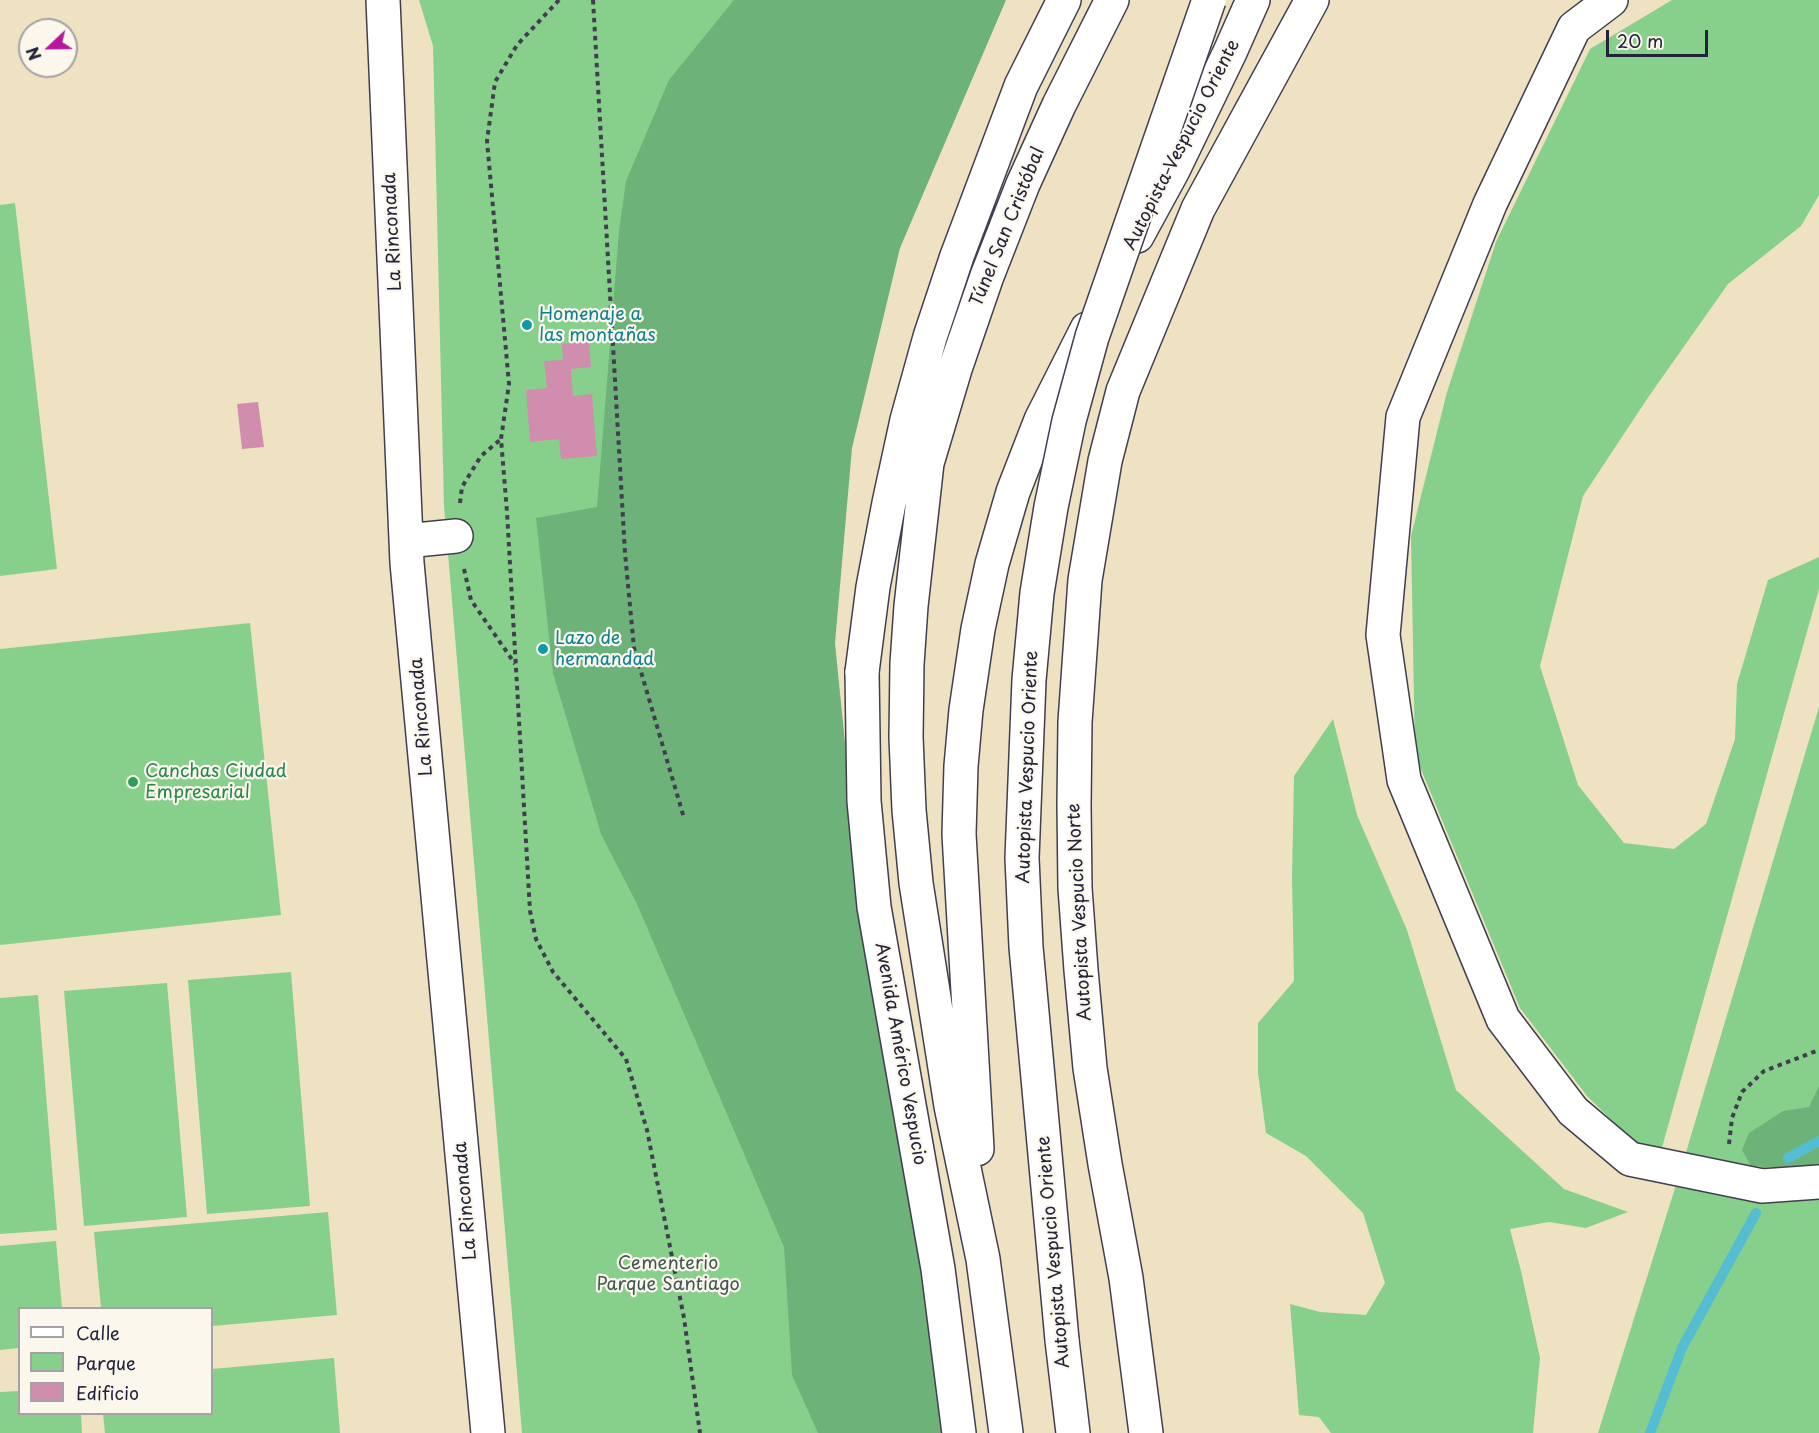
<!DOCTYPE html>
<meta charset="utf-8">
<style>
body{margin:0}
#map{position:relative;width:1819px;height:1433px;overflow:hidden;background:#eee2c3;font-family:"Playpen Sans",sans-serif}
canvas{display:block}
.legend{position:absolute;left:18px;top:1307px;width:195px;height:108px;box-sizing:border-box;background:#fbf7ec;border:2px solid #a4a2a5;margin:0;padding:8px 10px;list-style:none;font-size:18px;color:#22223b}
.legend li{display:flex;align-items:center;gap:12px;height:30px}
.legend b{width:30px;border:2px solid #a4a2a5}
.north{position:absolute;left:18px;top:18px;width:60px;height:60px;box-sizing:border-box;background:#fbf7ec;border:2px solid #a4a2a5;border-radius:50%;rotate:248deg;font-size:16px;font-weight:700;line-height:24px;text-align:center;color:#22223b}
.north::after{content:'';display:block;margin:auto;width:21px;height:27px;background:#b5179e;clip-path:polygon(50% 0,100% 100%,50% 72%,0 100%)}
.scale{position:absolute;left:1606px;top:30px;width:102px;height:27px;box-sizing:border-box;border:3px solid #22223b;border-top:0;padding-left:8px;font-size:18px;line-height:21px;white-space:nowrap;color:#22223b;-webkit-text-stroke:4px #fbf7ec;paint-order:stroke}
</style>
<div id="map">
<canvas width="1819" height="1433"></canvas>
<ul class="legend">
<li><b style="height:8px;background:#fff"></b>Calle</li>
<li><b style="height:16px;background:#87d08c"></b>Parque</li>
<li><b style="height:16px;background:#d18dae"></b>Edificio</li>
</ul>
<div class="north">N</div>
<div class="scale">20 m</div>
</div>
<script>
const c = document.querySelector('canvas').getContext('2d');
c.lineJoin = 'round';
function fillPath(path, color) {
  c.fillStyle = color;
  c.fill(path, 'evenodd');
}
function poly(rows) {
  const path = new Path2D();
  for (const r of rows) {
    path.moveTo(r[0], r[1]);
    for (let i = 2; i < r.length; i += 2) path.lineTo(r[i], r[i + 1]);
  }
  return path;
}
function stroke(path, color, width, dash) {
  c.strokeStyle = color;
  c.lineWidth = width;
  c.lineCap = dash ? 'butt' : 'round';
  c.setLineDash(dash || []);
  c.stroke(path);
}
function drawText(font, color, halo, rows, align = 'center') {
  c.font = font + ' "Playpen Sans",sans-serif';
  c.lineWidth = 4.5;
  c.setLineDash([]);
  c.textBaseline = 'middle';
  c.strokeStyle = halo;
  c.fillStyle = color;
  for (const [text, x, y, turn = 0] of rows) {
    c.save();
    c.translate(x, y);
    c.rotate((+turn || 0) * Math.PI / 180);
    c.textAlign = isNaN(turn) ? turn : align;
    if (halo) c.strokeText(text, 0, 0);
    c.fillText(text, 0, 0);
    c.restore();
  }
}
fillPath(poly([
 [419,0,766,0,882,1433,522,1433,444,506,433,46],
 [1672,0,1819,0,1819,195,1801,226,1728,284,1647,399,1583,496,1540,666,1578,785,1624,843,1674,849,1706,824,1735,739,1737,684,1768,580,1819,557,1819,589,1661,1151,1634,1142,1587,1096,1520,1008,1415,755,1411,536,1447,392,1496,242,1590,49],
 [15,203,57,569,0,576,0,205],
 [250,623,281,915,0,945,0,649],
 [1819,707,1819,1433,1598,1433,1681,1169],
 [1333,719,1357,815,1407,930,1456,1090,1564,1189,1628,1212,1586,1228,1549,1222,1510,1229,1521,1271,1540,1358,1533,1433,1331,1433,1319,1417,1299,1415,1290,1304,1320,1312,1366,1315,1385,1283,1363,1213,1306,1156,1266,1133,1258,1073,1258,1023,1294,981,1292,878,1294,776],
 [291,972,310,1206,207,1214,188,980],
 [167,983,187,1217,84,1226,64,991],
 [38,995,57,1230,0,1234,0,998],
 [328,1212,337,1315,212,1326,212,1308,101,1308,94,1232],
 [56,1241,62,1308,20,1308,19,1348,0,1350,0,1246],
 [334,1358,340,1433,105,1433,103,1414,212,1414,212,1369],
 [19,1391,20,1414,81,1414,82,1433,0,1433,0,1392]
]), '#87d08c');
fillPath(poly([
 [734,0,1006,0,900,248,852,448,835,643,856,853,916,1217,944,1433,818,1433,792,1375,784,1247,637,904,601,834,553,673,536,518,597,507,619,231,626,181,669,80],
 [1819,1086,1819,1170,1751,1166,1742,1150,1749,1133,1783,1111,1809,1107]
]), '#6db278');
stroke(poly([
 [1788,1158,1819,1141],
 [1650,1433,1682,1348,1756,1213]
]), '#55bdd2', 10);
fillPath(poly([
 [589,341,591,367,571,369,573,396,592,394,597,456,561,459,559,439,530,442,526,390,547,388,544,361,563,360,562,344],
 [258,402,264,447,242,449,237,404]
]), '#d18dae');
const minor = poly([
 [383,0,407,563,488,1433],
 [1611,0,1574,28,1490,204,1403,417,1383,635,1404,780,1503,1019,1573,1111,1630,1159,1762,1186,1819,1182],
 [406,541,456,536],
 [862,672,864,801,874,907,938,1269,959,1433]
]);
const highway = poly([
 [1137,236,1173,170,1230,52,1253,0],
 [862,672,873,587,889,503,907,420,930,337,957,256,1021,86,1064,0],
 [977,1149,959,834,961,766,966,710,978,629,992,564,1013,492,1041,420,1087,329],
 [1062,1340,1073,1433],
 [1006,1433,983,1259,951,1106,916,883,909,810,906,737,907,664,911,606,927,463,955,369,987,276,1023,184,1059,105,1112,0],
 [1146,1433,1126,1278,1105,1164,1090,1068,1081,970,1075,888,1074,805,1075,722,1085,580,1105,461,1123,391,1198,209,1312,0]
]);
stroke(minor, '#413f4f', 36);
stroke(highway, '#413f4f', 36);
stroke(poly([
 [559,0,517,45,495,82,487,141,509,384,501,439,507,512,530,911,536,939,553,972,626,1059,647,1130,684,1318,700,1433],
 [593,0,625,553,634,648,684,818],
 [460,503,462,487,481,456,501,439],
 [464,569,471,600,515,664],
 [1729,1144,1732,1118,1742,1092,1764,1071,1819,1050]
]), '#413f4f', 4, [4.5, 4.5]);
stroke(minor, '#fff', 33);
stroke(highway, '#fff', 33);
const highwayBridge = poly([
 [1062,1340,1026,947,1022,858,1029,680,1037,593,1051,507,1069,421,1092,337,1209,0]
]);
stroke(highwayBridge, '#413f4f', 36, []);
stroke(highwayBridge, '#fff', 33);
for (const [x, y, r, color] of [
 [527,325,6,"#0f9aa8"],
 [543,649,6,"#0f9aa8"],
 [133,782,6,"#2e9e5b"]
]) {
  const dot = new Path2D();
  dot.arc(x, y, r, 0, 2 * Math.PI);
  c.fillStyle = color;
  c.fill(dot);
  stroke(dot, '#fbf7ec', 2);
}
drawText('18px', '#22223b', '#fbf7ec', [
 ["Autopista Vespucio Oriente",1182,145,-63],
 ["Túnel San Cristóbal",1008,227,-68],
 ["La Rinconada",393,232,-93],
 ["La Rinconada",422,717,-95],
 ["Autopista Vespucio Oriente",1028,767,-88],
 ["Autopista Vespucio Norte",1080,912,-93],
 ["Avenida Américo Vespucio",900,1054,80],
 ["La Rinconada",466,1201,-95],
 ["Autopista Vespucio Oriente",1054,1252,-95]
]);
drawText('18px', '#0d838f', '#fbf7ec', [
 ["Homenaje a",539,315],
 ["las montañas",539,336],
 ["Lazo de",555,639],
 ["hermandad",555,660]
], 'left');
drawText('18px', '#27864d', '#fbf7ec', [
 ["Canchas Ciudad",145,772],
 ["Empresarial",145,793]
], 'left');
drawText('18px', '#405653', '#fbf7ec', [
 ["Cementerio",668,1264],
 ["Parque Santiago",668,1285]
]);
</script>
